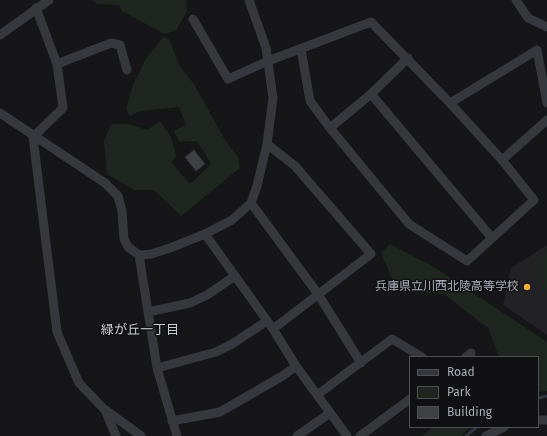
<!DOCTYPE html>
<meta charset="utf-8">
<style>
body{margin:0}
#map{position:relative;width:547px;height:436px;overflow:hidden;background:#161618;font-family:"Fira Sans",sans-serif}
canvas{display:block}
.legend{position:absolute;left:409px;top:356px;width:130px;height:72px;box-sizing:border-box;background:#111113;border:1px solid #4d4f55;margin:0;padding:5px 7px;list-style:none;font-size:12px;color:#a8adb8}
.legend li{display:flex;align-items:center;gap:8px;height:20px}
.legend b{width:20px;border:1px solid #4d4f55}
</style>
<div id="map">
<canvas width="547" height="436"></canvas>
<ul class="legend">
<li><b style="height:5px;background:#37383d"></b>Road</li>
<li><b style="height:11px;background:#1e261f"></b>Park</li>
<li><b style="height:11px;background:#404145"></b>Building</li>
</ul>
</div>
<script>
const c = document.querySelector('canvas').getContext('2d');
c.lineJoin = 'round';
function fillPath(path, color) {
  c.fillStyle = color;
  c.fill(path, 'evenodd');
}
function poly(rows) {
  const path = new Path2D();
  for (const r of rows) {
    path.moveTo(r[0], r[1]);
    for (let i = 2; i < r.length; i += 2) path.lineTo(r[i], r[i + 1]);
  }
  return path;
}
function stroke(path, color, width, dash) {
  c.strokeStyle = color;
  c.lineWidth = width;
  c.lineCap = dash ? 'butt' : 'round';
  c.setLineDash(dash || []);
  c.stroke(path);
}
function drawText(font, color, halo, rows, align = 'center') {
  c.font = font + ' "Fira Sans","Noto Sans JP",sans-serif';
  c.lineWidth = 3;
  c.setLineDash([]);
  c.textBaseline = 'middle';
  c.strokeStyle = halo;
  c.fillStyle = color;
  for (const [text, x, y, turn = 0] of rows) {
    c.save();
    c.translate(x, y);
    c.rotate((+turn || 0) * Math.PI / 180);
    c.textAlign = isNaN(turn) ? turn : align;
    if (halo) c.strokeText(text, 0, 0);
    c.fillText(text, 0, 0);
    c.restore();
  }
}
fillPath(poly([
 [547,245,547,335,503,305,511,268]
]), '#222225');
fillPath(poly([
 [92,0,186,0,187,11,176,31,164,34,122,11,119,5,97,4],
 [163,37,170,40,179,65,194,84,225,140,238,157,240,168,181,216,154,190,134,190,107,174,104,141,111,124,128,124,147,130,160,121,171,137,176,156,171,162,190,184,211,164,197,141,179,142,174,131,186,125,179,107,140,111,130,116,126,109,133,85,145,60],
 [390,244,434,267,547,342,547,391,538,392,538,357,499,357,488,328,444,294,408,291,394,283,381,253],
 [547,252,547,292,534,260],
 [433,427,470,427,461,436,422,436]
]), '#1e261f');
stroke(poly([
 [538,398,547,396],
 [466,436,477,427]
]), '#2c353c', 3);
const building = poly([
 [194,150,205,164,196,171,185,157,194,150]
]);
fillPath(building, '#404145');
stroke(building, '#303034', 1);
stroke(poly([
 [516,0,528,18,547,27],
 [36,8,57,64,63,108,33,137,57,332,79,383,104,409,141,436],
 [193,19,228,79,268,61,371,22,450,103,502,160,534,200,467,261,409,224,330,128,310,101,301,49],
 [0,35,49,0],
 [57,64,111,43,120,45,127,70],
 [371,94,492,238],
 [450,103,537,50,547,103],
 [0,113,105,183,118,196,122,211,124,239,128,247,139,255,151,254,170,248,205,234,232,220,251,203,257,186,267,144,273,98,266,48,249,0],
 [330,128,371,94,408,58],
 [267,144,295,166,371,254,273,329],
 [502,160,547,120],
 [251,203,318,294,361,363],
 [205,234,273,329,296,366,347,436],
 [139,255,157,368,177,436],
 [148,312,190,303,207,295,235,276],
 [466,357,471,353],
 [157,368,216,352,232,344,267,321],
 [317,395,392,339,422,357],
 [105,410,116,436],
 [538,420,547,420],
 [172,421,220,412,284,375,296,366],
 [297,436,330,413],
 [360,436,410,399],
 [486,436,504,427]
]), '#37383d', 9);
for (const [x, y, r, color] of [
 [527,287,4,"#f2b134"]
]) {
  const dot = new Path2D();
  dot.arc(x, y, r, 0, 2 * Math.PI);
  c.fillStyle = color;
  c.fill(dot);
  stroke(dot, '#111113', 1.5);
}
drawText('12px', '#a8adb8', '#111113', [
 ["兵庫県立川西北陵高等学校",519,287]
], 'right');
drawText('13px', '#c9ccd4', '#111113', [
 ["緑が丘一丁目",140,330]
]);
</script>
